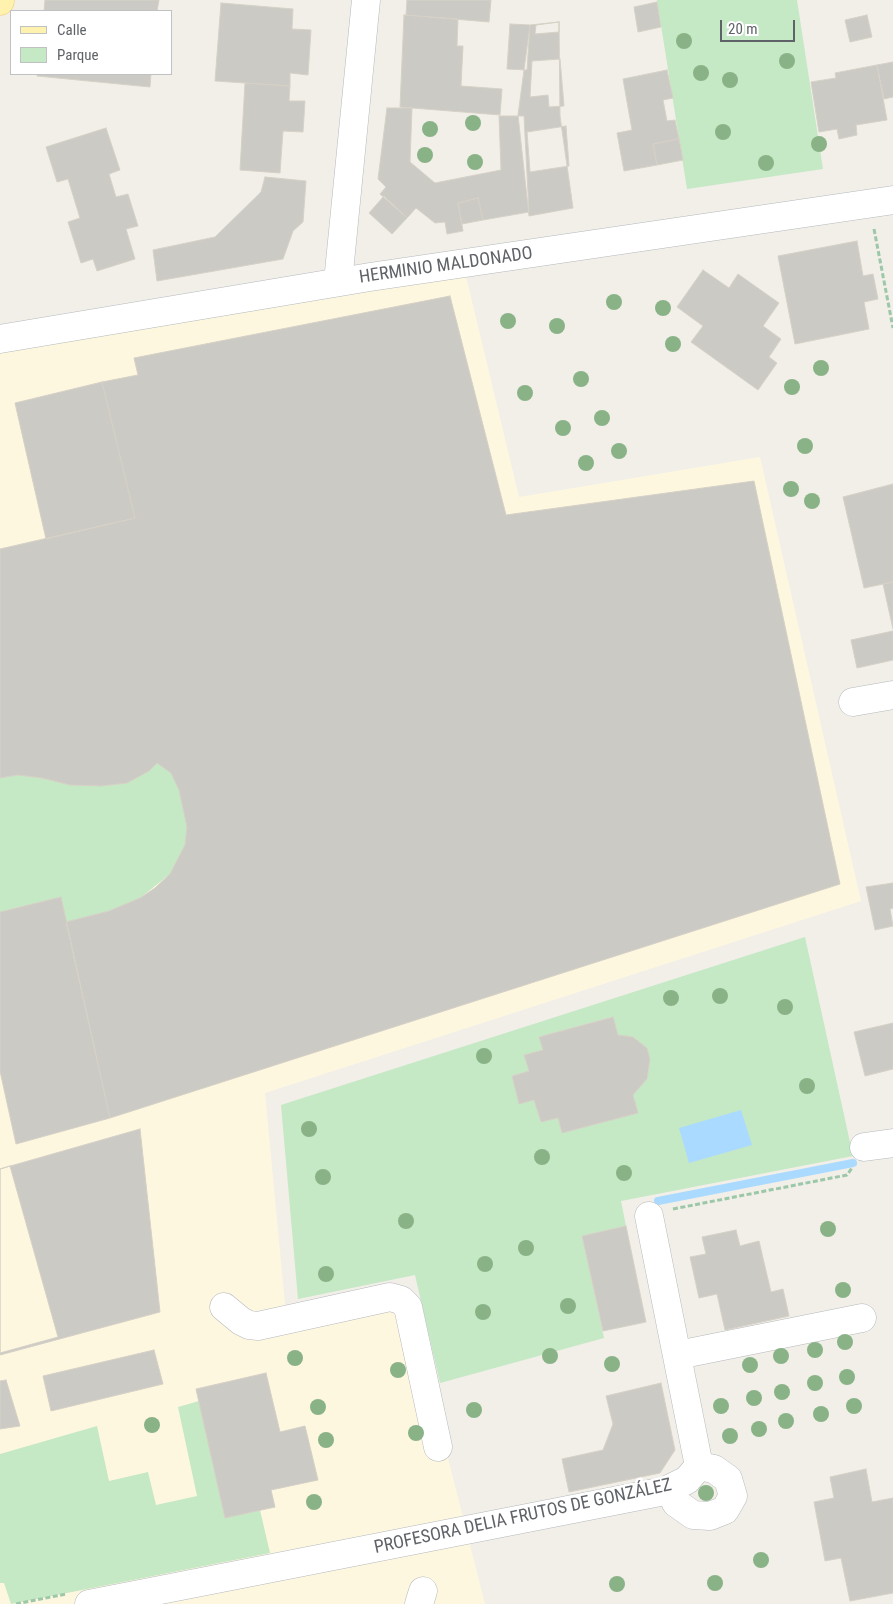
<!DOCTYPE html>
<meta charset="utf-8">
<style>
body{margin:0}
#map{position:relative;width:893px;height:1604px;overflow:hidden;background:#f1efe8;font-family:"Roboto Condensed",sans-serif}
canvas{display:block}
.legend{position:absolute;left:10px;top:10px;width:162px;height:65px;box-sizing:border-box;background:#fff;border:1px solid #bfc1c3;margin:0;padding:6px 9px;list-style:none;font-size:15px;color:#5f6368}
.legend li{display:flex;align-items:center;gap:10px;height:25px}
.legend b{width:25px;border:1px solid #bfc1c3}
.scale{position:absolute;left:720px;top:20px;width:75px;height:22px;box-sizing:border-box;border:2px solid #5f6368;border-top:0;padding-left:6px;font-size:15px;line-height:18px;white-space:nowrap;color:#5f6368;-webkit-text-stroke:4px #fff;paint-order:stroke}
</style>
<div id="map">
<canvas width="893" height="1604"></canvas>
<ul class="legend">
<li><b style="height:6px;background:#fff2af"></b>Calle</li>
<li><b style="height:14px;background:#c5e8c5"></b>Parque</li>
</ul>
<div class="scale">20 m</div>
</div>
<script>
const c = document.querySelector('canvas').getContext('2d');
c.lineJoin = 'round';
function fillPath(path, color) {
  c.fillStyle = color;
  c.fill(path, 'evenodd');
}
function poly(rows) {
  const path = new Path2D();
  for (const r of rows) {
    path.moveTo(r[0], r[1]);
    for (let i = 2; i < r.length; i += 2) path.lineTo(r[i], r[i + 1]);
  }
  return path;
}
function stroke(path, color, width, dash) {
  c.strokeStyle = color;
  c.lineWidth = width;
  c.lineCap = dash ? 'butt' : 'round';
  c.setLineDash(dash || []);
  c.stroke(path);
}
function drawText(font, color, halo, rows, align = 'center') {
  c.font = font + ' "Roboto Condensed",sans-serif';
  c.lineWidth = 5;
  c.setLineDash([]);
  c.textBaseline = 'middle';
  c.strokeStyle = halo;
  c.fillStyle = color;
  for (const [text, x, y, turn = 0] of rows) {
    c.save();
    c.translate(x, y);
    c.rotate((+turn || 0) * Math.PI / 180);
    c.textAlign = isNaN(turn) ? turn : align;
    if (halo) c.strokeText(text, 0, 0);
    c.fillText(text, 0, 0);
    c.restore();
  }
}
fillPath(poly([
 [464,268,519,497,760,457,861,901,265,1093,286,1315,405,1289,485,1604,0,1604,0,343]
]), '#fef7e0');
fillPath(poly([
 [657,0,797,0,823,169,687,189],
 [157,763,171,773,179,790,187,827,185,845,170,874,140,898,109,911,66,922,61,897,0,912,0,778,18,775,42,778,70,785,101,786,127,783,149,771],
 [805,937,853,1156,621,1201,626,1226,582,1236,604,1338,440,1383,415,1275,298,1299,281,1105],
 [612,1017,618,1035,633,1037,647,1048,650,1059,647,1079,633,1095,637,1113,562,1133,558,1118,541,1122,534,1100,519,1103,512,1076,529,1071,524,1055,543,1050,539,1037],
 [199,1401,225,1518,260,1510,270,1553,11,1604,4,1583,0,1583,0,1454,97,1426,109,1481,148,1472,156,1505,197,1496,178,1407]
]), '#c5e8c5');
fillPath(poly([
 [741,1110,752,1145,689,1163,679,1128]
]), '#aadaff');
stroke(poly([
 [658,1201,853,1163]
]), '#aadaff', 8);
const building = poly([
 [45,0,159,0,157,11,44,11,45,0],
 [407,0,491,0,489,22,406,15,407,0],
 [657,2,661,27,638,32,634,7,657,2],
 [221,3,293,9,292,29,311,30,308,75,290,73,290,86,215,81,221,3],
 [404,15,458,19,457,46,463,46,461,86,502,89,500,115,400,107,404,15],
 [867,15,872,37,850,42,845,20,867,15],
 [559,22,560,116,573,208,529,216,518,115,530,25,559,22],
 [559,22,559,32,535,34,536,25,559,22],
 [510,24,530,25,527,70,507,69,510,24],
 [560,59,564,106,549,107,548,95,530,97,532,61,560,59],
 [893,62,893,97,884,99,877,65,893,62],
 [877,65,887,120,856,125,857,135,839,139,837,129,819,132,811,82,836,78,835,73,877,65],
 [667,70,673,98,663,100,667,121,675,120,679,139,653,144,657,165,624,171,617,133,632,130,623,79,667,70],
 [37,74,151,74,150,87,37,76,37,74],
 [245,83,290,86,289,101,305,101,303,132,283,131,280,173,240,170,245,83],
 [387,108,412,108,410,162,435,183,501,170,499,116,524,116,529,212,483,220,478,198,458,203,463,231,447,234,445,222,435,223,416,208,407,218,380,194,386,187,378,179,387,108],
 [566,126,569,166,530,172,527,132,566,126],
 [106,128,120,170,109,174,116,197,128,194,138,226,126,229,135,259,97,271,93,259,81,263,68,222,80,218,68,179,57,182,46,147,106,128],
 [679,139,683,160,657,165,653,144,679,139],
 [265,177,306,181,303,222,293,231,283,259,157,281,153,250,215,237,261,192,265,177],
 [384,196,407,218,392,234,369,213,384,196],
 [478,198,483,220,462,224,458,203,478,198],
 [857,241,863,276,873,274,878,299,864,302,869,329,795,344,778,256,857,241],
 [703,270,729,288,738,274,779,303,763,326,781,339,769,357,777,363,758,390,691,342,703,326,677,307,703,270],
 [450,296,506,515,754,481,840,884,110,1118,66,922,109,911,140,898,155,888,170,874,185,845,187,827,179,790,171,773,157,763,149,771,127,783,101,786,70,785,42,778,18,775,0,778,0,549,135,518,102,382,138,375,134,358,450,296],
 [102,382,135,518,46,539,15,403,102,382],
 [893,484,893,582,864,588,843,497,893,484],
 [893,582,893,629,883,584,893,582],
 [893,631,893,660,857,668,851,640,893,631],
 [893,883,893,908,890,909,893,926,875,930,866,887,893,883],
 [61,897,110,1118,16,1144,0,1071,0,912,61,897],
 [613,1017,618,1035,633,1037,647,1048,650,1059,647,1079,633,1095,638,1113,562,1133,558,1118,541,1122,534,1100,519,1104,512,1076,529,1071,524,1055,543,1050,539,1037,613,1017],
 [893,1023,893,1069,865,1076,854,1032,893,1023],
 [140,1129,160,1312,0,1355,0,1169,140,1129],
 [10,1166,58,1337,0,1353,0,1169,10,1166],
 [626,1226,646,1322,603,1331,582,1236,626,1226],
 [736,1230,740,1246,759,1241,771,1292,783,1289,789,1316,725,1330,717,1294,699,1298,690,1257,706,1254,702,1237,736,1230],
 [154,1350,163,1384,51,1411,43,1376,154,1350],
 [266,1373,280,1432,305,1426,318,1480,271,1490,275,1507,225,1518,196,1389,266,1373],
 [6,1380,20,1426,0,1429,0,1381,6,1380],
 [661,1383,675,1450,660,1473,569,1492,562,1459,603,1450,613,1424,606,1396,661,1383],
 [866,1469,872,1502,893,1498,893,1593,850,1601,841,1558,825,1561,814,1502,834,1498,830,1477,866,1469]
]);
fillPath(building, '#cccac5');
stroke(building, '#d6d1c6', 1);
const minor = poly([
 [338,282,366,0],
 [0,339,370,277,893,200],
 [853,702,893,695],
 [864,1147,893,1143],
 [224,1307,241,1321,249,1325,258,1326,390,1297,401,1300,408,1307,438,1447],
 [678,1355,862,1318],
 [670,1490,676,1503,693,1515,710,1516,725,1510,733,1496,728,1479,714,1469,699,1466],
 [89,1604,665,1491,687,1480,699,1466,649,1216],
 [419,1604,423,1591]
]);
const major = poly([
 [0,1,0,0]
]);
stroke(minor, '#b5b8bc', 29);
stroke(major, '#f2c960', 29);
stroke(poly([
 [874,229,893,328],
 [673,1209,847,1175,852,1168],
 [16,1604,66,1594]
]), '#9cc7a9', 3, [5, 2.5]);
stroke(minor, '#fff', 28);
stroke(major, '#fff2af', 28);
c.fillStyle = '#89b387';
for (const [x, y] of [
 [684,41],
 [787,61],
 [701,73],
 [730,80],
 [473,123],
 [430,129],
 [723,132],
 [819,144],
 [425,155],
 [475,162],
 [766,163],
 [614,302],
 [663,308],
 [508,321],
 [557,326],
 [673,344],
 [821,368],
 [581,379],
 [792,387],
 [525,393],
 [602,418],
 [563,428],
 [805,446],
 [619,451],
 [586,463],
 [791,489],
 [812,501],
 [720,996],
 [671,998],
 [785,1007],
 [484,1056],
 [807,1086],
 [309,1129],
 [542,1157],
 [624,1173],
 [323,1177],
 [406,1221],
 [828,1229],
 [526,1248],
 [485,1264],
 [326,1274],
 [843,1290],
 [568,1306],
 [483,1312],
 [845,1342],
 [815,1350],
 [550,1356],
 [781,1356],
 [295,1358],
 [612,1364],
 [750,1365],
 [398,1370],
 [847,1377],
 [815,1383],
 [782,1392],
 [754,1398],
 [721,1406],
 [854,1406],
 [318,1407],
 [474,1410],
 [821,1414],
 [786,1421],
 [152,1425],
 [759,1429],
 [416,1433],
 [730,1436],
 [326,1440],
 [706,1493],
 [314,1502],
 [761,1560],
 [715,1583],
 [617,1584]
]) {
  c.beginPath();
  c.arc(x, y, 8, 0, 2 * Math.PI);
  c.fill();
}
drawText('18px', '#5f6368', '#fff', [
 ["HERMINIO MALDONADO",446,266,-8],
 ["PROFESORA DELIA FRUTOS DE GONZÁLEZ",523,1517,-12]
]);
</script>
